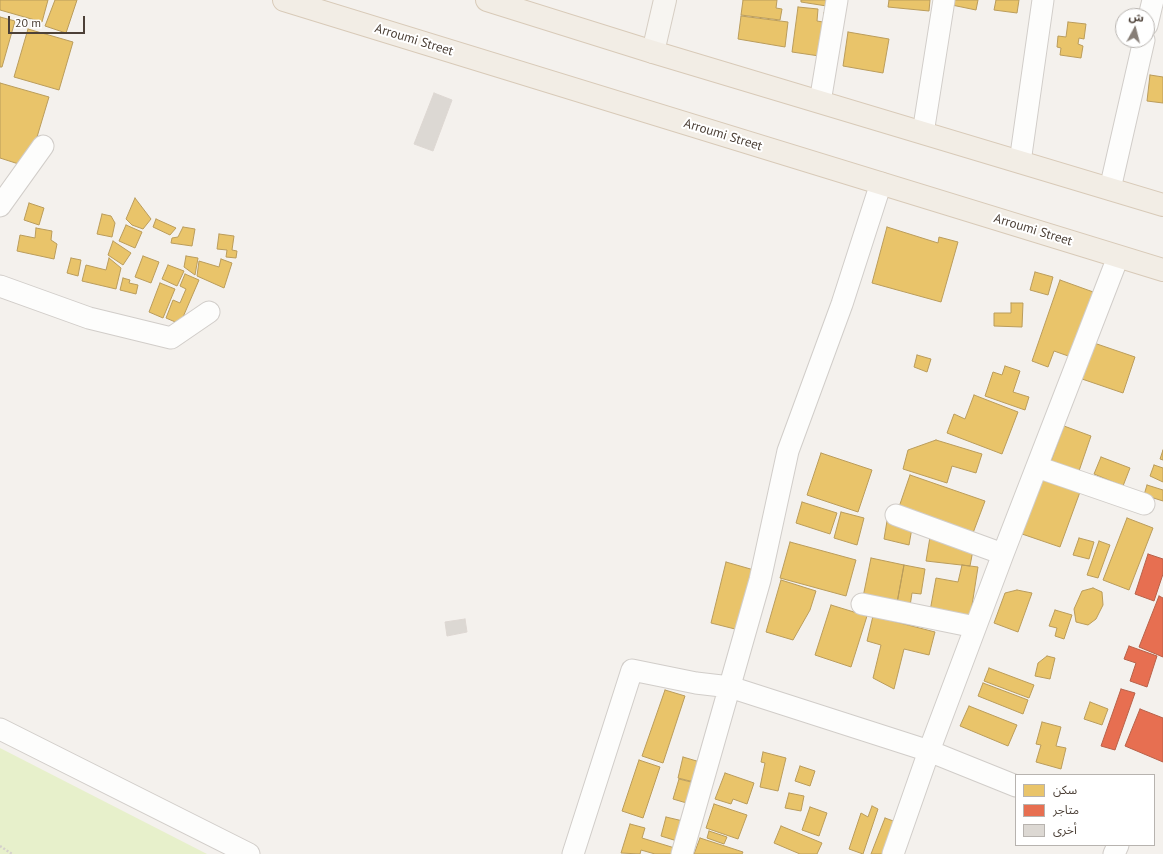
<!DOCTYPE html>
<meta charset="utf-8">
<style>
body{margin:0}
#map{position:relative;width:1163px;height:854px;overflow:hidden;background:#f4f1ed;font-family:"PT Sans","Noto Sans Arabic",sans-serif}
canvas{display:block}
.legend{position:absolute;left:1015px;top:774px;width:140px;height:72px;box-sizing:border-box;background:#fff;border:1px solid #b7b3af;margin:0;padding:5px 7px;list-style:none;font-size:12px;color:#4c4037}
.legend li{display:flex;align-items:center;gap:8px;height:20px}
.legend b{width:20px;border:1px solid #b7b3af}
.north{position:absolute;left:1115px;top:8px;width:40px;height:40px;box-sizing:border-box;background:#fff;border:1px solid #b7b3af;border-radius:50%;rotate:7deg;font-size:11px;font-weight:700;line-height:16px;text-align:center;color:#4c4037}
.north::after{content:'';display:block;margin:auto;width:14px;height:18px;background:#877e77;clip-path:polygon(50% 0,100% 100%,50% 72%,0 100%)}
.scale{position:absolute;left:8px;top:16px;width:77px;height:18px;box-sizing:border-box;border:2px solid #4c4037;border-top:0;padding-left:5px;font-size:12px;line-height:14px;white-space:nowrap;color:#4c4037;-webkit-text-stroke:3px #fff;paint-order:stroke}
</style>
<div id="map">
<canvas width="1163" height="854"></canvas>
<ul class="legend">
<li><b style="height:11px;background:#e9c46a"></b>سكن</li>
<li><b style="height:11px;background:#e76f51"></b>متاجر</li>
<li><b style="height:11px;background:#dcd8d3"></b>أخرى</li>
</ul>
<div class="north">ش</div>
<div class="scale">20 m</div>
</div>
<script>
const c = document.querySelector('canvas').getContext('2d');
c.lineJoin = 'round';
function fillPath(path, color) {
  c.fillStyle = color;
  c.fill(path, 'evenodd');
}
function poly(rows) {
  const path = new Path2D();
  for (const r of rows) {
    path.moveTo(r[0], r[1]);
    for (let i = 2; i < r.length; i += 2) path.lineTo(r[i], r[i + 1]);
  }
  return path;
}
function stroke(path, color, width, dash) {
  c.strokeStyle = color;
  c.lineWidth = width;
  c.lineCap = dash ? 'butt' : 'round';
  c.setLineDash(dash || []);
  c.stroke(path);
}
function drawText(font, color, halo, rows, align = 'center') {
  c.font = font + ' "PT Sans",sans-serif';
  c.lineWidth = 4;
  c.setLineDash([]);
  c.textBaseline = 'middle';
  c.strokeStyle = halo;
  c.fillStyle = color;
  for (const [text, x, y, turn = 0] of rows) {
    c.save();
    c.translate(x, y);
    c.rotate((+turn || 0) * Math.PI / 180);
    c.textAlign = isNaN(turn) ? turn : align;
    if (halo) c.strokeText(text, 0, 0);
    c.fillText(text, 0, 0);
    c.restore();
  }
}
fillPath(poly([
 [0,748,207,854,0,854]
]), '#e7f0cb');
const homes = poly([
 [0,0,48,0,42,22,0,10,0,0],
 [55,0,77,0,66,33,45,26,55,0],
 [743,0,777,0,776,8,782,9,780,20,741,15,743,0],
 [801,0,836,0,833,7,801,2,801,0],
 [889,0,930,0,929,11,888,7,889,0],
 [948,0,978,0,976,10,947,4,948,0],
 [996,0,1019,0,1017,13,994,10,996,0],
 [798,7,818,9,817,21,823,22,824,12,839,14,833,58,792,52,798,7],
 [741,16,788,22,785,47,738,39,741,16],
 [0,17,15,21,2,67,0,67,0,17],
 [1068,22,1086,24,1084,39,1079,38,1078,44,1083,46,1081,58,1060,55,1061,48,1057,47,1058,36,1066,37,1068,22],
 [28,29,73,42,59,90,14,77,28,29],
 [848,32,889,39,883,73,843,66,848,32],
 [1150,75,1163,77,1163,103,1147,101,1150,75],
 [0,83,49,97,28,167,0,158,0,83],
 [135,198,151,219,143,229,132,225,126,219,135,198],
 [29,203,44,208,39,225,24,220,29,203],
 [102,214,111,216,115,223,112,237,97,234,102,214],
 [156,219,176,228,170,235,153,227,156,219],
 [126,225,142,232,135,248,119,241,126,225],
 [183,227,195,229,192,246,171,243,172,238,178,237,183,227],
 [887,227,938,243,939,237,958,242,941,302,872,283,887,227],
 [36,228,52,231,51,240,57,244,54,259,17,251,20,235,35,238,36,228],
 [219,234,234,236,232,250,237,251,236,258,226,257,227,250,217,249,219,234],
 [113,241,131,253,123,265,108,255,113,241],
 [143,256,159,262,151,283,135,277,143,256],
 [186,256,198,258,195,275,184,267,186,256],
 [71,258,81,260,78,276,67,273,71,258],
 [109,258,121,268,116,289,82,281,86,265,106,270,109,258],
 [221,259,232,263,224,288,197,276,199,261,219,267,221,259],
 [168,265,184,271,177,286,162,279,168,265],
 [1035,272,1053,277,1048,295,1030,290,1035,272],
 [185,274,199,280,180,324,166,318,173,300,180,303,186,289,180,286,185,274],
 [123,278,130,280,129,283,138,285,136,294,120,290,123,278],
 [1060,280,1096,293,1074,358,1054,351,1048,367,1032,361,1060,280],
 [160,283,175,289,163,318,149,312,160,283],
 [1011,303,1023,303,1022,327,994,326,994,313,1011,313,1011,303],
 [1094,343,1135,357,1123,393,1082,379,1094,343],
 [917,355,931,359,927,372,914,367,917,355],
 [1005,366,1020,371,1013,392,1029,397,1025,410,985,396,993,372,1002,375,1005,366],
 [974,395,1018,412,1002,454,947,433,954,414,965,419,974,395],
 [1064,426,1091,436,1079,471,1051,461,1064,426],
 [936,440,982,454,976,473,952,466,947,483,903,469,908,450,936,440],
 [1163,450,1163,460,1160,459,1163,450],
 [821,453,872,470,858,512,807,495,821,453],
 [1101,457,1130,468,1123,486,1094,474,1101,457],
 [1154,465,1163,468,1163,482,1150,476,1154,465],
 [910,475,985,501,973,533,899,507,910,475],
 [1043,478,1080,492,1060,547,1022,534,1043,478],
 [1147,485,1163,490,1163,501,1144,495,1147,485],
 [802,502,837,513,830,534,796,523,802,502],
 [841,512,864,518,857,545,834,538,841,512],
 [1127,518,1153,528,1129,590,1103,580,1127,518],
 [887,521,912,528,909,545,884,539,887,521],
 [930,537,973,550,970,566,926,561,930,537],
 [1079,538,1094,542,1089,559,1073,555,1079,538],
 [1099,541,1110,545,1098,578,1087,575,1099,541],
 [790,542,856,560,846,596,780,578,790,542],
 [871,558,904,565,897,603,863,597,871,558],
 [726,562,754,570,739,630,711,623,726,562],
 [904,565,925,569,921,594,912,593,910,606,897,603,904,565],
 [962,565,978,567,970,618,930,611,936,578,958,582,962,565],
 [781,580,816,591,810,610,793,640,766,632,781,580],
 [1093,588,1102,592,1103,605,1096,619,1088,625,1076,622,1074,609,1082,591,1093,588],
 [1017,590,1032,593,1018,632,994,623,1005,593,1017,590],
 [831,605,867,616,851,667,815,655,831,605],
 [1055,610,1072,615,1064,639,1055,636,1057,628,1049,626,1055,610],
 [873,616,935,632,929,655,904,649,894,689,873,678,881,645,867,641,873,616],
 [1047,656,1055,658,1050,679,1035,676,1038,663,1047,656],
 [989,668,1034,685,1029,698,984,681,989,668],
 [983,683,1028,700,1023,714,978,696,983,683],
 [665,690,685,696,663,763,642,756,665,690],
 [1090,702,1108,709,1102,725,1084,719,1090,702],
 [969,706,1017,725,1008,746,960,726,969,706],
 [1042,722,1061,727,1056,746,1066,748,1061,769,1036,762,1041,745,1036,744,1042,722],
 [763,752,786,758,778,791,760,787,765,763,761,762,763,752],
 [683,757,700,762,694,782,678,778,683,757],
 [639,760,660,767,643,818,622,811,639,760],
 [800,766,815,771,810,786,795,781,800,766],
 [725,773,754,783,747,804,733,799,731,804,715,799,725,773],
 [679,779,695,783,690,804,673,799,679,779],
 [789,793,804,796,801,811,785,808,789,793],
 [714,804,747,815,738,839,706,828,714,804],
 [872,806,878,809,863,854,849,849,861,813,868,817,872,806],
 [810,807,827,813,819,836,802,830,810,807],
 [666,817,683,821,677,841,661,836,666,817],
 [885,818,899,823,887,854,871,854,885,818],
 [630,824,645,828,642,838,678,849,676,854,655,854,641,850,640,854,621,853,630,824],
 [781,826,822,843,817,854,800,854,774,843,781,826],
 [709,831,727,837,724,844,707,838,709,831],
 [700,838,743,852,742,854,694,854,700,838]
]);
fillPath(homes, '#e9c46a');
stroke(homes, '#ba9c5b', 1);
const shops = poly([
 [1148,554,1163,559,1163,574,1154,601,1135,594,1148,554],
 [1159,596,1163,598,1163,657,1139,647,1159,596],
 [1129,646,1157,656,1147,687,1130,681,1136,663,1124,659,1129,646],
 [1121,689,1135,693,1115,750,1101,746,1121,689],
 [1140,709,1163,718,1163,762,1125,746,1140,709]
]);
fillPath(shops, '#e76f51');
stroke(shops, '#b86149', 1);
const building = poly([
 [434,93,452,100,433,151,414,144,434,93],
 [465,619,467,632,447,636,445,622,465,619]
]);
fillPath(building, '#dcd8d3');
stroke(building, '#ddd7d2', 1);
const minor = poly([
 [1147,25,1153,0],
 [820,102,837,0],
 [923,133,944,0],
 [1020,162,1043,0],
 [1110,189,1144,40],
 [0,206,43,146],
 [0,286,89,318,171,338,209,312],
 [1037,467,1144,504],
 [896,515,1003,554],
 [862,604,975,627],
 [0,729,249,854],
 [573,854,632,670,696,683,730,687,929,751,1016,786],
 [682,854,760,580,788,451,842,304,881,183],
 [893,854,929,751,1003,554,1118,257],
 [1114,854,1118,845]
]);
const secondary = poly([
 [653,52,665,0]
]);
const primary = poly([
 [284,0,1163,270],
 [487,0,653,52,1163,205]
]);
stroke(minor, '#d1cdc9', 23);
stroke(secondary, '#d6cec4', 24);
stroke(primary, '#d8cab8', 24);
stroke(poly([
 [0,846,12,854]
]), '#d4d0cb', 2.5, [2, 2]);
stroke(minor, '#fdfdfc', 21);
stroke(secondary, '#f7f5f1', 22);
stroke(primary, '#f2ede5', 22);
drawText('13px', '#4c4037', '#fff', [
 ["Arroumi Street",414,40,17],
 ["Arroumi Street",723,135,17],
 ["Arroumi Street",1033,230,17]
]);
</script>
